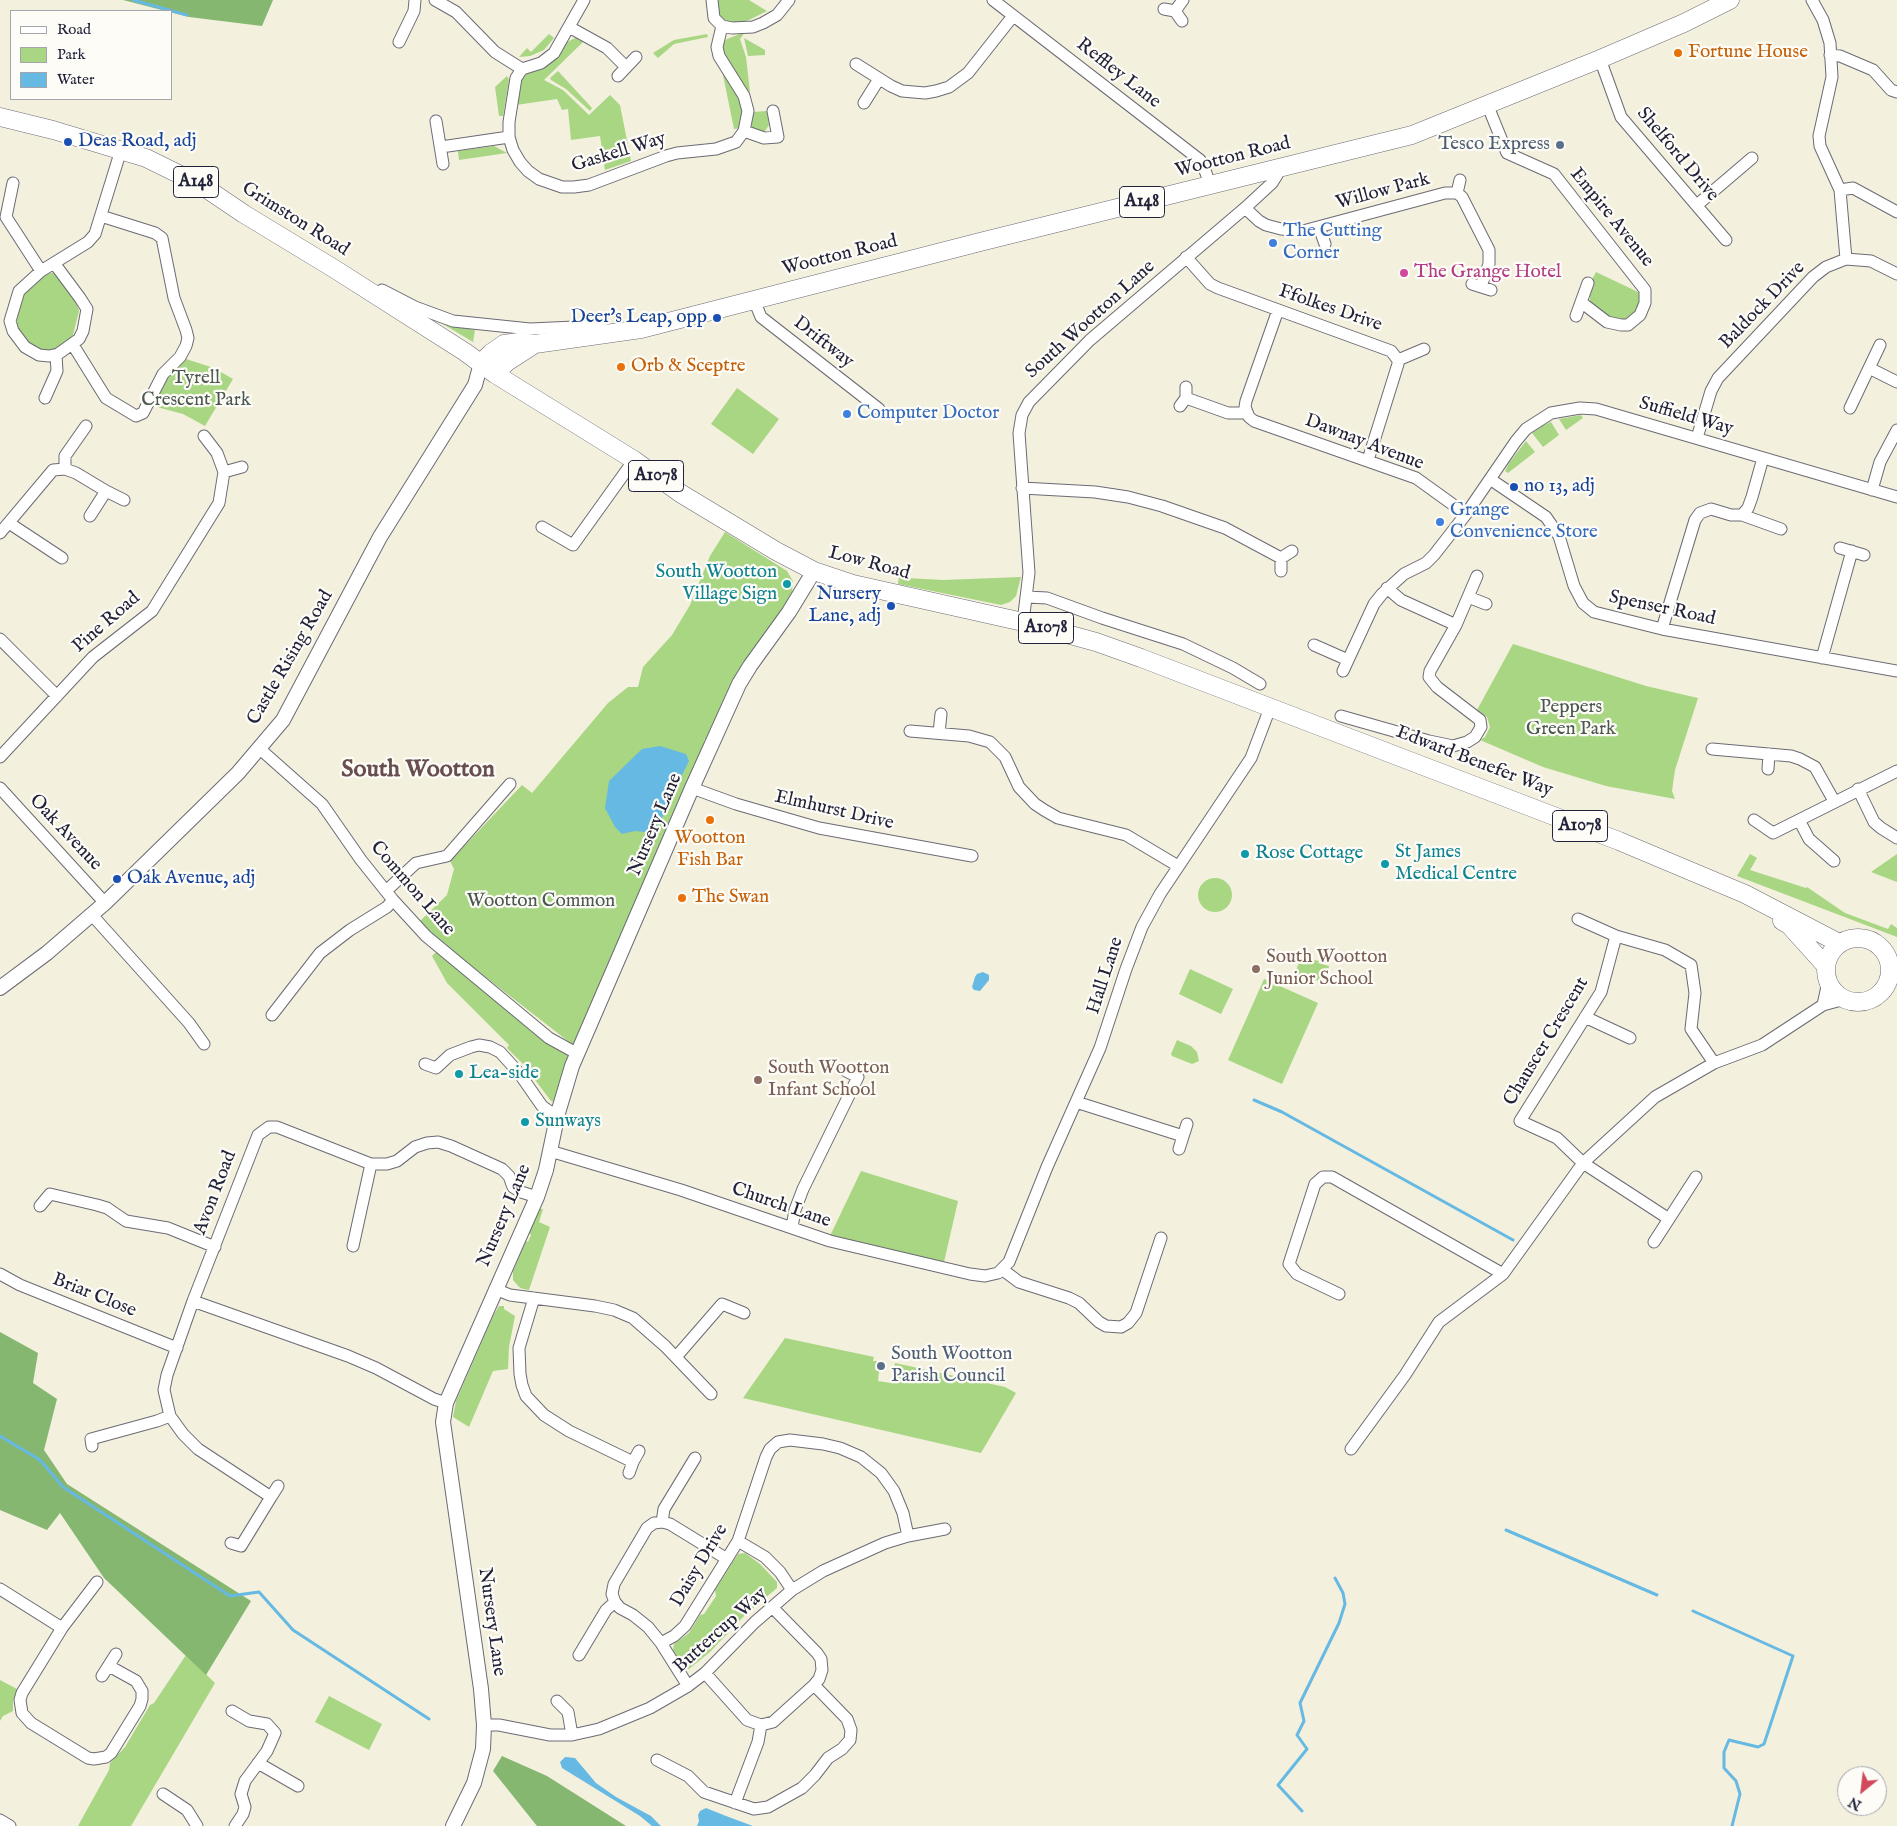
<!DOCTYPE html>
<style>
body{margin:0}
#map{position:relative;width:1897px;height:1826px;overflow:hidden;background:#f4f0de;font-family:"IM FELL English",serif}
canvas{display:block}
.legend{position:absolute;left:10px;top:10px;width:162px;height:90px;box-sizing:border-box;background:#fdfcf7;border:1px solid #a5a5ac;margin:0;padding:6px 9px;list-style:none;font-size:15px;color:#22223b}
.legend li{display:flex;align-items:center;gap:10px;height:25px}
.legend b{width:25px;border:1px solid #a5a5ac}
.north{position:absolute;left:1837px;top:1766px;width:50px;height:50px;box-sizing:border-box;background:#fdfcf7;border:1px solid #a5a5ac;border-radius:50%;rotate:209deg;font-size:14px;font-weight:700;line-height:20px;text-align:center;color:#22223b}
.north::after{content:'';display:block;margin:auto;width:18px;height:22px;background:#d1495b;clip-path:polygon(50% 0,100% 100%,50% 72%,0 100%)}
</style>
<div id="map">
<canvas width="1897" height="1826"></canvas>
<ul class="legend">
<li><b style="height:6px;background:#fff"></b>Road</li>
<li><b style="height:14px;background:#a8d683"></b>Park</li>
<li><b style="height:14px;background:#66b9e2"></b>Water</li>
</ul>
<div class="north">N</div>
</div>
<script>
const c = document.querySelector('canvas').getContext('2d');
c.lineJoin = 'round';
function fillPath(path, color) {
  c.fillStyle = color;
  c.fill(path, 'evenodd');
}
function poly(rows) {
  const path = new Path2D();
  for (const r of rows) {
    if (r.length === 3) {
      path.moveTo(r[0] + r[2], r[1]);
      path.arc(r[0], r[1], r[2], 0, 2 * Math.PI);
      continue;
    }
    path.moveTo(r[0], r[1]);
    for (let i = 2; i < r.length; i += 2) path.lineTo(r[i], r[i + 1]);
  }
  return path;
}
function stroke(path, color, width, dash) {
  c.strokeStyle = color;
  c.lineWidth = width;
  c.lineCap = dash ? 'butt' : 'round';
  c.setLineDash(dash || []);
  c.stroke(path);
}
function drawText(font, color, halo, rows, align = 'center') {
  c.font = font + ' "IM FELL English",serif';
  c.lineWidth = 4.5;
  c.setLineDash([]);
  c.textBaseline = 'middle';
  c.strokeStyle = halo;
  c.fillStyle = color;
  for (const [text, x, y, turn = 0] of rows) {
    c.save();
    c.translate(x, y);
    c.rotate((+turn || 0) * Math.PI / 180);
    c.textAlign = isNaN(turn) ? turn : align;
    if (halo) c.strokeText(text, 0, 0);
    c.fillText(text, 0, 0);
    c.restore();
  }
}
fillPath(poly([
 [717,0,749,0,767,11,749,20,739,23,729,22,724,20,717,13],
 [745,32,740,39,746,57,750,92,747,93,722,51,723,43,727,39],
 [549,34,554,38,544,50,530,56,519,57,527,48,531,52],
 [707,34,708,37,674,44,658,58,653,53,674,40],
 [575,38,579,38,583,41,582,43,544,80,563,90,589,115,610,95,620,105,631,161,605,170,600,136,571,140,568,109,562,110,557,99,516,105,521,77,569,41],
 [744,38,765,50,765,55,748,56],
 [558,71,592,108,590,111,566,89,551,80,550,78],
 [726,74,744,104,742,128,734,129,723,75],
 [507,76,509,80,503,116,499,116,495,87],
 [767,111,769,125,763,134,752,129,752,112],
 [494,146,507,153,459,160,458,151],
 [1596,272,1638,292,1640,298,1638,305,1634,313,1626,318,1628,320,1621,322,1605,316,1590,301,1590,283],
 [52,273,57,273,77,304,79,311,72,339,54,351,39,350,24,340,16,325,23,291,47,274],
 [444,323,475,330,473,342,443,324],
 [186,359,214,368,233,379,205,426,183,414,153,406,169,376],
 [737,388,779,419,753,454,711,424],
 [1581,415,1583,418,1566,430,1559,419],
 [1551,422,1559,435,1543,447,1532,433,1542,426],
 [1526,441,1535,452,1508,473,1505,471,1509,463],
 [725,532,787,571,793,581,792,592,784,611,709,737,704,740,706,744,577,1046,573,1045,443,944,420,921,447,895,454,869,450,861,522,785,532,793,608,703,628,687,638,687,643,667,672,635,690,605,710,556],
 [899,575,907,578,943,580,1021,577,1016,596,1010,602,1001,605,898,584],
 [1513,644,1646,686,1698,698,1675,770,1672,791,1675,799,1606,786,1543,767,1480,740,1485,737,1490,727,1487,717,1477,710],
 [1750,854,1757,858,1750,870,1806,888,1807,887,1845,913,1888,929,1891,924,1897,928,1897,937,1737,876],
 [1897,854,1897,882,1871,872],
 [1215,895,17],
 [437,951,569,1056,556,1103,551,1101,523,1064,507,1048,509,1045,447,983,432,956],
 [1301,957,1319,961,1318,963,1329,966,1328,972,1329,973,1325,983,1313,979,1312,981,1308,980,1309,978,1295,973],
 [1190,969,1233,989,1221,1014,1179,994],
 [1264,979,1318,1003,1282,1084,1228,1060],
 [1177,1040,1191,1046,1197,1052,1199,1061,1192,1064,1172,1056,1171,1054],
 [861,1171,958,1201,944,1262,830,1236],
 [540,1209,543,1209,539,1222,550,1227,529,1290,523,1289,519,1287,513,1280,513,1271,526,1241,528,1242,531,1235,529,1233],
 [499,1306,504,1306,504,1309,515,1316,509,1347,508,1369,493,1371,469,1427,453,1417,456,1401,493,1316],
 [785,1338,874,1357,873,1361,877,1361,875,1370,879,1371,878,1381,891,1383,895,1363,1005,1387,1016,1393,981,1453,743,1398],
 [745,1553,760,1564,777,1582,777,1588,745,1615,710,1652,689,1669,685,1669,673,1650,674,1644,689,1633,700,1615,704,1614,716,1596,715,1590,738,1554],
 [186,1655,215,1683,131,1826,78,1826,109,1770,110,1763,125,1747,150,1705,154,1703],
 [0,1680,17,1689,13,1701,13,1711,3,1716,0,1721],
 [329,1696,382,1724,369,1750,315,1722]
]), '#a8d683');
fillPath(poly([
 [123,0,273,0,262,26,189,17],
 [0,1332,38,1353,33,1383,57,1399,44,1450,67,1484,251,1601,206,1675,104,1578,60,1513,47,1530,0,1510],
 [502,1756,547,1776,626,1826,537,1826,493,1771]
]), '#86b771');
fillPath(poly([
 [660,746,686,754,689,761,664,811,661,823,645,832,635,831,622,834,615,827,605,808,609,781,642,749],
 [983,972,989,975,989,980,980,991,974,990,972,987,975,977,977,974],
 [565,1757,575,1758,596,1783,616,1797,651,1816,661,1826,652,1826,640,1816,562,1768,560,1762],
 [706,1808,726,1816,753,1826,697,1826,699,1821,698,1815,700,1811]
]), '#66b9e2');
stroke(poly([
 [133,0,187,15],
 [1254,1100,1282,1112,1513,1240],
 [0,1436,40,1460,63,1487,230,1596,259,1592,293,1630,429,1719],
 [1506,1530,1657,1595],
 [1693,1611,1793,1656,1764,1744,1758,1747,1729,1740,1724,1752,1724,1768,1736,1781,1740,1794,1732,1826],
 [1302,1811,1278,1785,1307,1749,1297,1735,1304,1721,1300,1703,1339,1623,1345,1604,1343,1593,1335,1578]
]), '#66b9e2', 3);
const minor = poly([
 [435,0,456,12,495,52,522,69],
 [584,0,554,53,541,63,522,69,516,78,509,122,509,137,513,150,520,162,528,171,539,179,562,187,574,187,589,185,666,156,677,153,716,149,736,142,744,131,748,111,744,96,719,56,717,47,722,26],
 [712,0,714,18,722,26,732,28,753,27,763,23,777,15,789,0],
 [993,0,1200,160,1206,173,1210,185],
 [1812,0,1823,20,1830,43,1832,77,1819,136,1820,146,1840,190,1846,259],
 [1164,9,1175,11,1182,21],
 [1175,11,1183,0],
 [569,27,607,48,626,67],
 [399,42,414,11,415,0],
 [1830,55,1840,56,1873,70,1891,90,1897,92],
 [1600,59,1621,117,1726,240],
 [856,64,891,86,902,91,925,93,936,91,949,87,968,73,1013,16],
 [618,76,636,57],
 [864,103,879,79],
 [1487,104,1507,153,1554,174,1645,290,1645,303,1640,315,1628,325,1621,325,1607,322,1581,302],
 [436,121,443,164],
 [744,131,764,138,778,137,773,111],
 [441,147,509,137],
 [13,183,6,217,41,271],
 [1840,190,1853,188,1897,212],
 [1457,193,1460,180],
 [1697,205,1752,158],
 [1245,208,1259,221,1266,225,1281,229,1303,231,1445,193,1457,193,1462,197,1489,250,1489,264,1481,286],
 [1319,227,1325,244],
 [1186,257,1210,284,1218,288,1391,351,1398,360,1398,364,1368,460],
 [54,263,80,298,87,309,83,331,79,339,58,354,49,356,39,355,25,347,13,331,10,321,19,291,41,271,54,263,88,242,95,234,121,150],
 [1472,284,1491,290],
 [382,290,415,307,453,321,530,329,597,326,610,332],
 [754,300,761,317,879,409],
 [1278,310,1246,401,1245,407,1249,417,1254,421,1416,478,1466,514],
 [1576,316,1588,283],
 [73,345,106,398,136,416,143,413,163,374,180,357,186,346,188,338,186,330,174,298,162,238,155,233,101,216],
 [1398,360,1424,349],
 [1869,368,1897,382],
 [45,398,57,371,56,355],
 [1186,398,1228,413,1246,413],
 [1180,406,1186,398,1186,387],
 [1850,408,1880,345],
 [1697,438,1711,391,1718,378,1813,277,1826,267,1846,259,1871,261,1897,274],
 [65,469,65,456,86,426],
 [224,472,242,467],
 [1490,479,1546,517,1559,536,1574,586,1583,603,1594,612,1662,629,1897,671],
 [1022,488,1095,492,1128,497,1162,506,1225,528,1281,558],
 [1872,490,1880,462,1897,430],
 [106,491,124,500],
 [1742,515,1781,529],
 [9,523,62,558],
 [542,527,573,545,634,460],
 [0,533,53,470,65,469,76,473,106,491,90,516],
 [1840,548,1864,555],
 [1281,571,1281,558,1292,551],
 [1027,597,1047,598,1102,618,1183,644,1233,668,1260,684],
 [1468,597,1486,604],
 [1023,622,1029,573,1019,433,1022,415,1029,402,1090,340,1245,208,1272,183,1277,175,1276,169],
 [1456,625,1477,576],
 [1662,629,1695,520,1700,513,1711,509,1731,515,1742,515,1748,508,1752,497,1763,458],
 [0,639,57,696],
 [1314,645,1348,660],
 [1822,658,1852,551],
 [1343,671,1374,604,1382,594,1404,574,1426,563,1434,555,1466,514,1516,441,1526,429,1551,413,1580,408,1596,409,1897,497],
 [1341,716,1429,741,1453,746,1467,742,1475,737,1481,727,1480,720,1437,687,1429,677,1430,671,1456,625,1401,600,1387,588],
 [910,731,969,736,990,742,1005,757,1019,787,1035,804,1044,810,1058,818,1126,835,1178,866],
 [939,733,941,714],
 [260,749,322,804,361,860,393,900,426,936,549,1038,578,1054],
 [1712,749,1791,756,1800,759,1815,767,1834,801],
 [0,757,93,657,152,611,219,503,224,472,217,453,204,436],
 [1768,769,1769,754],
 [0,788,105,903],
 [692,788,736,804,819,828,972,856],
 [1858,789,1874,822,1881,828,1897,838],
 [1754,820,1773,833,1897,771],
 [1799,820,1809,839,1834,861],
 [386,891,416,863,447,856,510,784],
 [92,915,189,1023,204,1044],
 [1578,919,1616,936,1665,950,1691,965,1695,993,1691,1029,1714,1063],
 [1616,936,1601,992,1520,1121,1557,1138,1583,1163,1669,1219],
 [1823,1005,1828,982],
 [272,1015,320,953,350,930,387,907,393,900],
 [1585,1017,1630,1038],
 [425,1064,436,1068,450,1055,471,1047,479,1045,490,1047,500,1052,519,1073,542,1106,549,1111,558,1113],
 [1076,1102,1183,1136],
 [1179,1149,1187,1124],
 [550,1151,681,1190,830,1241,970,1274,985,1276,998,1273,1009,1262,1047,1167,1100,1048,1126,969,1142,927,1160,894,1251,758,1270,708],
 [40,1206,50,1194,97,1205,107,1208,126,1221,168,1228,215,1247],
 [792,1227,795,1210,803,1189,858,1077,846,1071],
 [1654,1242,1696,1177],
 [353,1246,371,1164],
 [1003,1270,1019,1282,1069,1298,1079,1303,1099,1322,1106,1326,1121,1327,1128,1323,1136,1313,1161,1238],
 [0,1274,20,1285,177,1348],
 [495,1289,510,1295,595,1306,614,1310,633,1318,665,1346,711,1394],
 [1339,1294,1297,1274,1289,1264,1315,1184,1323,1177,1332,1177,1503,1274],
 [534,1298,519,1348,520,1374,522,1385,526,1396,544,1415,569,1431,633,1462,639,1451],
 [193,1301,348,1356,376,1368,434,1399,446,1403],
 [676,1357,722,1304,744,1313],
 [92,1446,91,1439,157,1421,170,1416],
 [1351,1449,1405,1375,1439,1322,1503,1274,1583,1163,1655,1097,1714,1063,1762,1045,1823,1005,1845,999],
 [629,1473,633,1462],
 [271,1497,278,1486],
 [662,1522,664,1509,695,1458],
 [738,1541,765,1557,780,1572,792,1590],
 [231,1543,241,1546,271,1497,198,1449,183,1434,170,1416,164,1390,167,1375,193,1301,258,1135,269,1127,277,1127,371,1164,387,1164,397,1161,415,1147,427,1143,438,1142,451,1146,502,1169,509,1176,513,1187,521,1192,537,1197],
 [97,1582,62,1628,22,1693,20,1700,22,1713,31,1723,88,1758,94,1759,106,1757,111,1753,140,1706,142,1699,142,1691,136,1681,109,1666],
 [0,1589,62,1628],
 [661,1643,674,1636,685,1626,738,1541,766,1457,770,1449,778,1442,790,1440,823,1444,840,1448,861,1457,881,1473,894,1491,903,1513,908,1536],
 [579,1655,606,1610,615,1602],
 [705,1673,747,1720,761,1725,773,1722,814,1685,819,1679,822,1670,821,1659,817,1653,772,1607],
 [102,1676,116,1654],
 [688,1686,661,1643,648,1627,633,1615,620,1608,615,1602,612,1594,614,1584,647,1528,654,1523,662,1522,670,1524,727,1559],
 [557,1701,568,1712,572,1735],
 [232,1711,249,1721,267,1724,275,1733,267,1751,245,1781,241,1794,245,1807,243,1814,235,1826],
 [484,1725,499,1725,550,1735,572,1735,599,1729,650,1708,688,1686,705,1673,755,1622,792,1590,823,1571,885,1543,908,1536,945,1529],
 [657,1760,688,1776,704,1792,754,1809,768,1807,802,1788,815,1775,828,1758,842,1749,850,1740,851,1730,847,1719,814,1685],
 [258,1763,298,1786],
 [163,1794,187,1810,197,1826],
 [735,1803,758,1742,761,1725],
 [0,1820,10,1826]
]);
const tertiary = poly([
 [0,988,47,953,105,903,238,773,283,720,380,537,475,385,481,363],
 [453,1826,474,1783,483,1749,484,1725,481,1689,443,1422,446,1403,537,1197,546,1170,558,1113,572,1066,692,788,739,684,750,666,789,612,814,571]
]);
const primary = poly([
 [0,117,53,130,146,158,201,185,244,214,333,268,465,352,495,374,634,460,680,493,776,551,814,571,853,584,1023,622,1096,642,1141,658,1619,841,1745,894,1839,943],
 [481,363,491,353,504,344,519,342,535,344,641,329,984,241,1412,135,1600,59,1684,23,1730,0],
 [495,374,507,362,535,344],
 [1782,921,1789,925,1825,965],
 [1858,970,32]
]);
stroke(minor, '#6c6a74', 13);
stroke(tertiary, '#6c6a74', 16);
stroke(primary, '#6c6a74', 19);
stroke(minor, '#fff', 11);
stroke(tertiary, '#fff', 14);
stroke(primary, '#fff', 18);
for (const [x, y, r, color] of [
 [1678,53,5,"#e8710a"],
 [68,142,5,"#1a4fb4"],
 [1560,145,5,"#5c6f8a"],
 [1273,243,5,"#3f7fe0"],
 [1404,273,5,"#d1479c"],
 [717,318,5,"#1a4fb4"],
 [621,367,5,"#e8710a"],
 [847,414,5,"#3f7fe0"],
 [1514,487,5,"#1a4fb4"],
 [1440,522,5,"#3f7fe0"],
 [787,584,5,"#0f9aa8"],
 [891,606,5,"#1a4fb4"],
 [710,820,5,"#e8710a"],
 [1245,854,5,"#0f9aa8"],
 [1385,864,5,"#0f9aa8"],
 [117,879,5,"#1a4fb4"],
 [682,898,5,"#e8710a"],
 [1256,969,5,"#8d6e63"],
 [459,1074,5,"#0f9aa8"],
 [758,1080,5,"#8d6e63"],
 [525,1122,5,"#0f9aa8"],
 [881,1366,5,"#5c6f8a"]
]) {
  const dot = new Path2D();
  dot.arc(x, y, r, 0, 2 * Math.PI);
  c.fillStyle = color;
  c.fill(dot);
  stroke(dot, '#fdfcf7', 2);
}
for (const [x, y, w] of [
 [196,182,45],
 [1142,202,45],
 [656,476,55],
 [1046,628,55],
 [1580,826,55]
]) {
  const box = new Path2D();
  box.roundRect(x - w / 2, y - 15.5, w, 31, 4);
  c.fillStyle = '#fdfcf7';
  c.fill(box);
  stroke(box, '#22223b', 1);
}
drawText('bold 18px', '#22223b', null, [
 ["A148",196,182],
 ["A148",1142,202],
 ["A1078",656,476],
 ["A1078",1046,628],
 ["A1078",1580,826]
]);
drawText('19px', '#c56008', '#fdfcf7', [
 ["Fortune House",1688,53],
 ["Orb & Sceptre",631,367],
 ["Wootton",710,839,"center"],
 ["Fish Bar",710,861,"center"],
 ["The Swan",692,898]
], 'left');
drawText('19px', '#22223b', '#fdfcf7', [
 ["Reffley Lane",1118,74,38],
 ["Gaskell Way",619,153,-17],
 ["Shelford Drive",1677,155,50],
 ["Wootton Road",1233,158,-14],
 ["Willow Park",1383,192,-15],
 ["Empire Avenue",1611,218,51],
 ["Grimston Road",295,220,32],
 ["Wootton Road",840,256,-14],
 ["Baldock Drive",1763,306,-46],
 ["Ffolkes Drive",1330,309,19],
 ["South Wootton Lane",1091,320,-42],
 ["Driftway",823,343,38],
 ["Suffield Way",1686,417,16],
 ["Dawnay Avenue",1364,443,21],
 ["Low Road",869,564,15],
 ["Spenser Road",1662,609,12],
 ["Pine Road",107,623,-41],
 ["Castle Rising Road",291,658,-60],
 ["Edward Benefer Way",1474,762,21],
 ["Elmhurst Drive",834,811,13],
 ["Nursery Lane",656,825,-67],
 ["Oak Avenue",65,833,47],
 ["Common Lane",412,889,49],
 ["Hall Lane",1106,976,-72],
 ["Chauscer Crescent",1547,1042,-59],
 ["Avon Road",216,1193,-69],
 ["Church Lane",781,1206,19],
 ["Nursery Lane",505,1216,-67],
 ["Briar Close",94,1296,22],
 ["Daisy Drive",700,1566,-59],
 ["Nursery Lane",491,1622,82],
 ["Buttercup Way",721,1631,-42]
]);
drawText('19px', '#164399', '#fdfcf7', [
 ["Deas Road, adj",78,142],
 ["Deer's Leap, opp",707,318,"right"],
 ["no 13, adj",1524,487],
 ["Nursery",881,595,"right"],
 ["Lane, adj",881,617,"right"],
 ["Oak Avenue, adj",127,879]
], 'left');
drawText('19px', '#4e5e75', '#fdfcf7', [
 ["Tesco Express",1550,145],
 ["South Wootton",891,1355,"left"],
 ["Parish Council",891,1377,"left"]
], 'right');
drawText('19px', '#366cbe', '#fdfcf7', [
 ["The Cutting",1283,232],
 ["Corner",1283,254],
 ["Computer Doctor",857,414],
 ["Grange",1450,511],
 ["Convenience Store",1450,533]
], 'left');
drawText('19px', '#b23c85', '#fdfcf7', [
 ["The Grange Hotel",1414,273]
], 'left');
drawText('19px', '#4a5851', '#fdfcf7', [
 ["Tyrell",196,379],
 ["Crescent Park",196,401],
 ["Peppers",1571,708],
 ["Green Park",1571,730],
 ["Wootton Common",541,902]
]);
drawText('19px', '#0d838f', '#fdfcf7', [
 ["South Wootton",777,573,"right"],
 ["Village Sign",777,595,"right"],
 ["St James",1395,853],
 ["Medical Centre",1395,875],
 ["Rose Cottage",1255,854],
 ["Lea-side",469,1074],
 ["Sunways",535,1122]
], 'left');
drawText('19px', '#785e54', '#fdfcf7', [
 ["South Wootton",1266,958],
 ["Junior School",1266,980],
 ["South Wootton",768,1069],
 ["Infant School",768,1091]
], 'left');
drawText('bold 24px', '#694e4f', '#fdfcf7', [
 ["South Wootton",418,771]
]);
</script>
